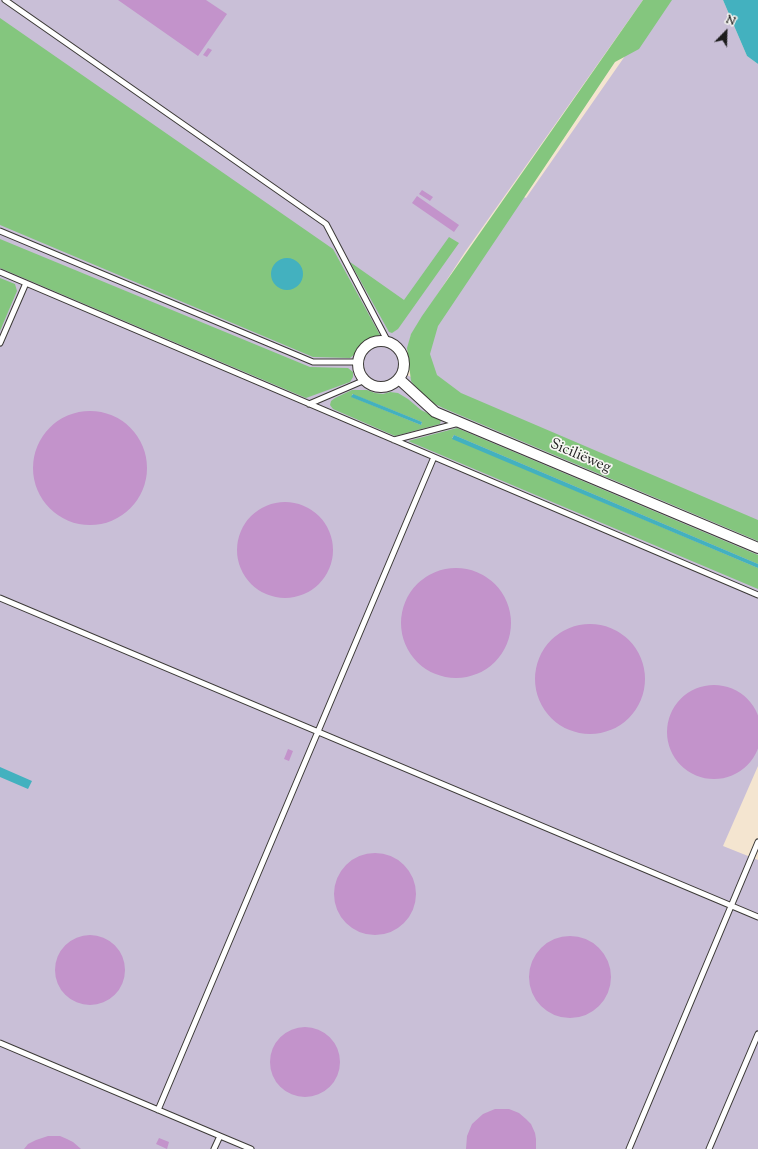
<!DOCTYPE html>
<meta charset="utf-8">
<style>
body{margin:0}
#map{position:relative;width:758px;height:1149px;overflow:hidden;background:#f4e5d0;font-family:"Sorts Mill Goudy",serif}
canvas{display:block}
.north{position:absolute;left:706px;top:12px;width:40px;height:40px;-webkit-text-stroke:3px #f6f6f2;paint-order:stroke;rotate:23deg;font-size:11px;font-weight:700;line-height:16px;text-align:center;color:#1c1c1c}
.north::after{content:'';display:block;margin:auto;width:14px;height:18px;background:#1c1c1c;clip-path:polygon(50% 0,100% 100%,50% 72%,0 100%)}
</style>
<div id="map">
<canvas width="758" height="1149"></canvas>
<div class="north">N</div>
</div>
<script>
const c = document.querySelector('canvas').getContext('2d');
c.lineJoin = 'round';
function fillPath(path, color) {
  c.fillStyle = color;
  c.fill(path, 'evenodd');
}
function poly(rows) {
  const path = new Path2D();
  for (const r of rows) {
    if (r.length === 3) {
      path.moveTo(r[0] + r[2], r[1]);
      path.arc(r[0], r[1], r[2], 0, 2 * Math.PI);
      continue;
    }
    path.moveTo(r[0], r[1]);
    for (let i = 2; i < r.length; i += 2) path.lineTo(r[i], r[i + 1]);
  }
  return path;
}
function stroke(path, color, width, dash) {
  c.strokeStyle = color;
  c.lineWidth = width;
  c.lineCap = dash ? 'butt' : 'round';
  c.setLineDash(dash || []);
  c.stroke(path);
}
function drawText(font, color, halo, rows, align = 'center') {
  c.font = font + ' "Sorts Mill Goudy",serif';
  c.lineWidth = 3.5;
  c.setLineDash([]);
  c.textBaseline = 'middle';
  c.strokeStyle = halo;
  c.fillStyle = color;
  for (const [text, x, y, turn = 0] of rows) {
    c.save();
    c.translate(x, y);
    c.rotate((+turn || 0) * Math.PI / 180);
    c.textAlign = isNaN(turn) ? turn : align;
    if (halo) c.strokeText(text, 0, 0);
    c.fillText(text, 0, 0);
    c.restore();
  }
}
fillPath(poly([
 [0,0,643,0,465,252,411,335,402,373,758,530,758,766,723,846,758,860,758,1149,0,1149],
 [664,0,723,0,747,56,758,64,758,522,463,397,429,369,430,337,517,194,526,198]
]), '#c9bfd7');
fillPath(poly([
 [643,0,672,0,639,49,615,62,438,326,430,354,437,375,461,393,758,520,758,541,443,408,431,402,420,392,411,381,407,348,411,334,422,316],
 [0,18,333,249,380,335,368,339,362,343,357,348,355,354,350,358,313,357,0,225],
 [449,237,459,243,398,329,392,333,389,332,350,262,404,300],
 [0,239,310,367,348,368,353,372,353,377,350,382,306,398,0,268],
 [0,278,15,284,17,291,0,331],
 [352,390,367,390,375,393,383,394,390,392,398,393,408,399,421,410,441,420,440,424,395,436,333,409,330,405,331,401,335,398],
 [352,394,422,422,422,423,421,425,352,397],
 [457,428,758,555,758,564,454,435,452,438,758,568,758,589,408,441]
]), '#84c67e');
fillPath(poly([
 [723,0,758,0,758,64,747,56],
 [287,274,16],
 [353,394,422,422,421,425,351,397],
 [454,435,758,564,758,568,452,439],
 [0,767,32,781,28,789,0,777]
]), '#43b1bf');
fillPath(poly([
 [118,0,206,0,227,14,198,56],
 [208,48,212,50,207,57,203,55],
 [422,190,433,197,430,201,419,194],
 [417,196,459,225,454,232,412,203],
 [90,468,57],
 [285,550,48],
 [456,623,55],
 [590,679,55],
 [714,732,47],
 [288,749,293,751,289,761,284,759],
 [375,894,41],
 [90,970,35],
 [570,977,41],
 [305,1062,35],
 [495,1109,509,1109,519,1113,526,1119,531,1124,535,1133,536,1139,536,1149,466,1149,467,1136,472,1124,483,1114],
 [48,1136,60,1136,67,1139,73,1142,81,1149,24,1149,28,1144,36,1140],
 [159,1138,169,1142,167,1149,156,1144]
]), '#c393cb');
const lane = poly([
 [5,0,326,224,388,342],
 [0,231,313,362,358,362],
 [0,272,758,595],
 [0,343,26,283],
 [309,404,365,380],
 [394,440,459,423],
 [0,598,758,917],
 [0,1043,220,1136,214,1149],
 [158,1110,434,457],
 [220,1136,251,1149],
 [629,1149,758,842],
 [709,1149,758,1034]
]);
const street = poly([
 [381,364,23],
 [399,379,435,412,758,548]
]);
stroke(lane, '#3c3a37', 7);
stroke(street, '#3c3a37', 12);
stroke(lane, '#fff', 5);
stroke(street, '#fff', 10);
drawText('15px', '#1c1c1c', '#f6f6f2', [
 ["Siciliëweg",580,457,23]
]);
</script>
